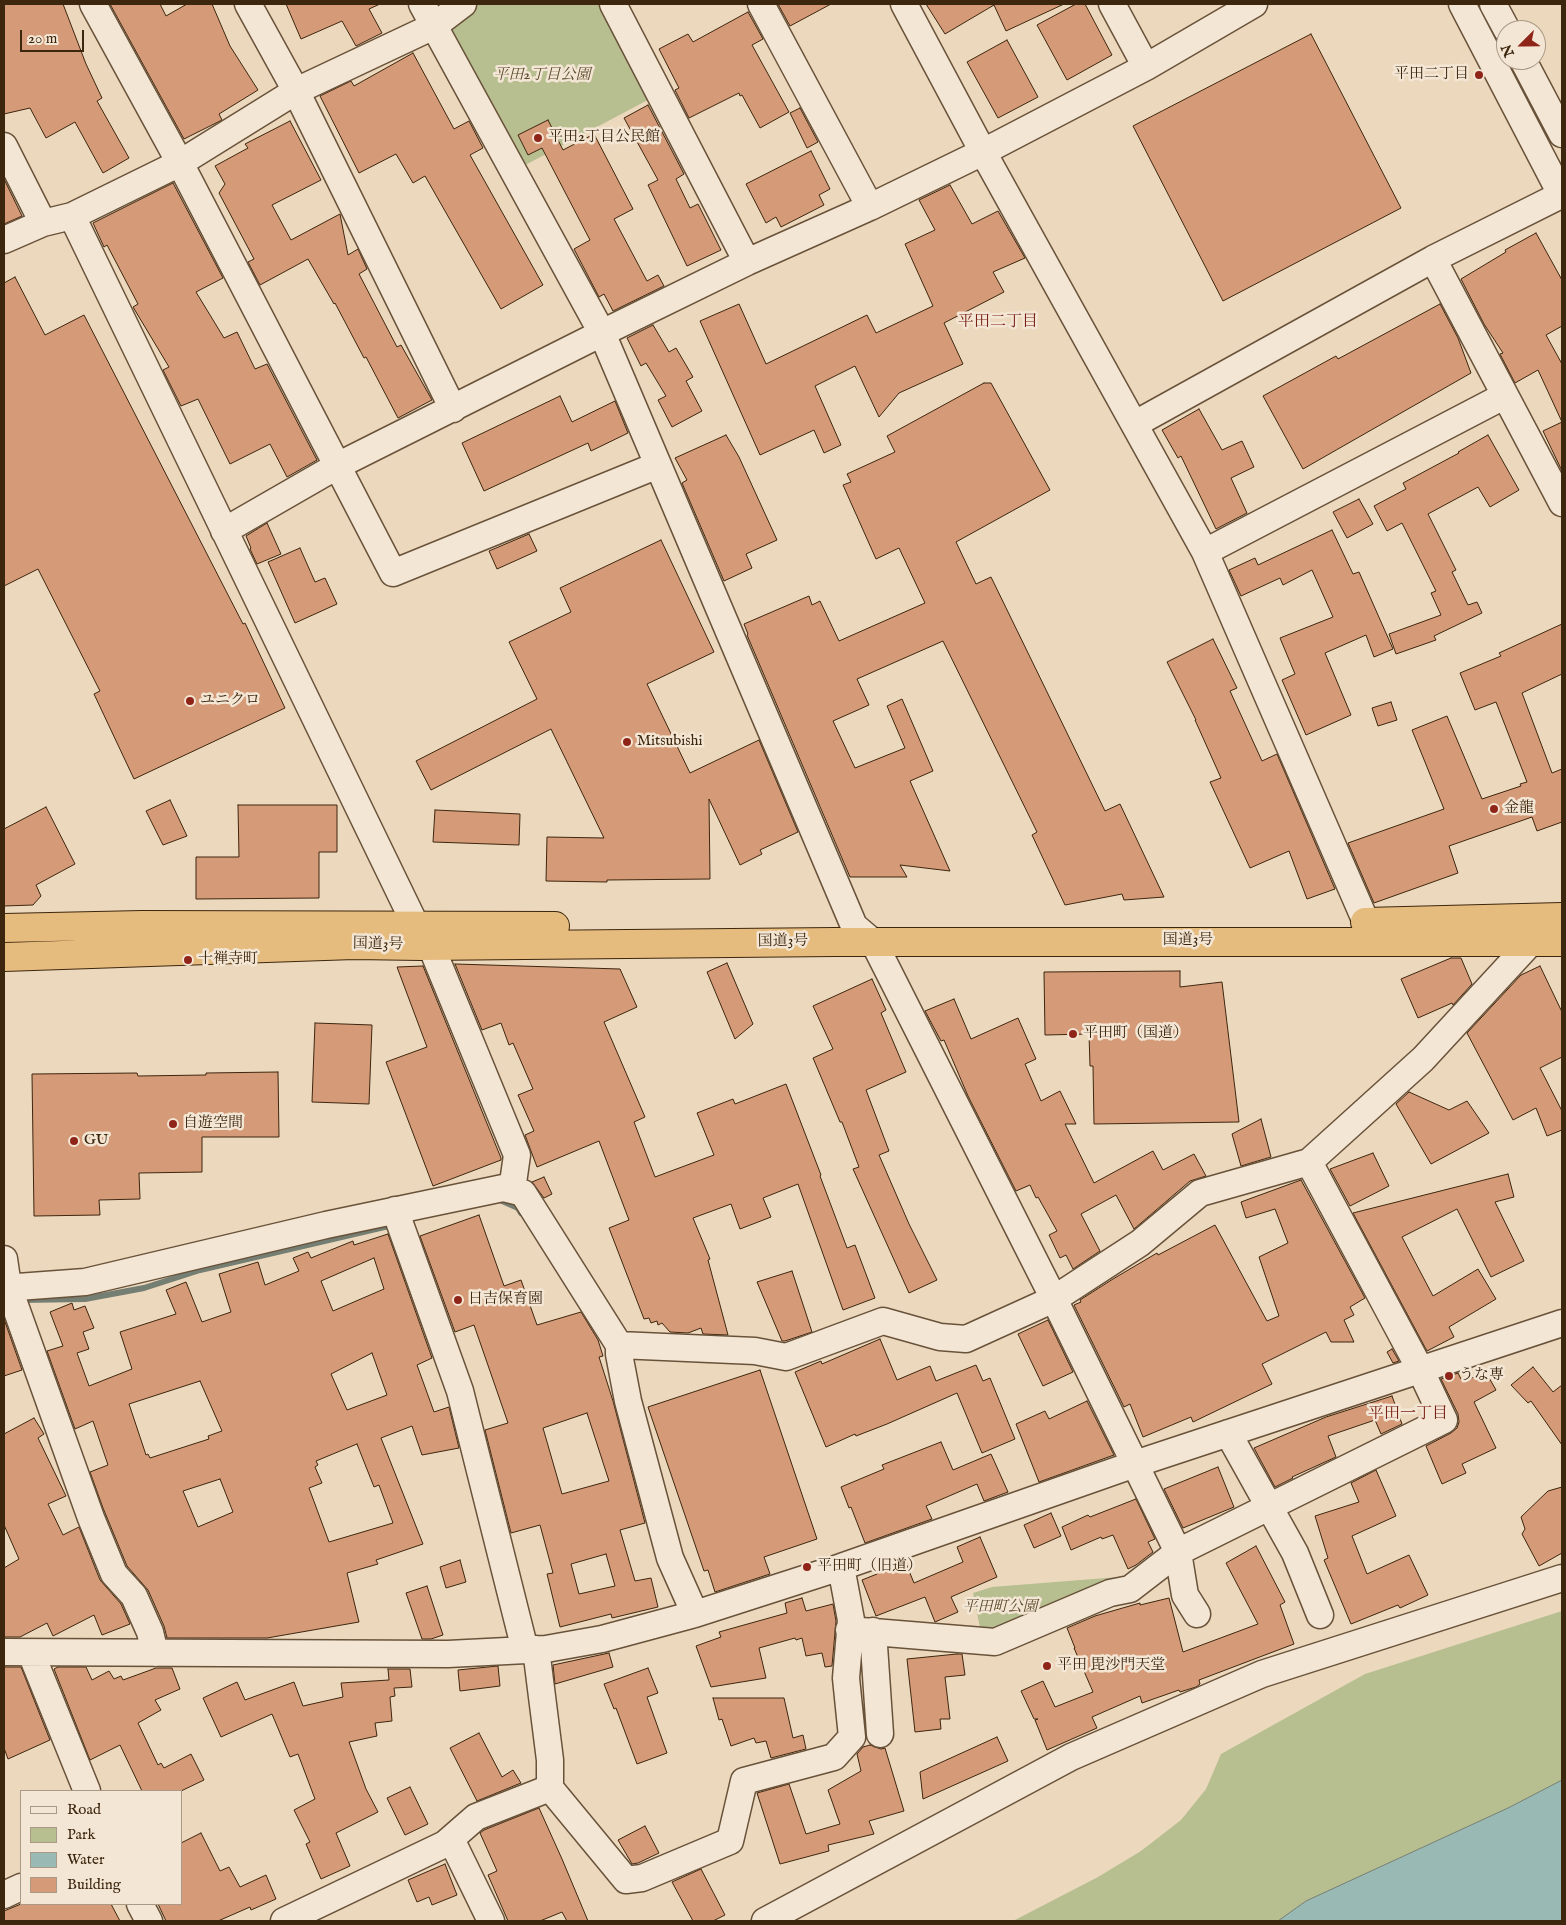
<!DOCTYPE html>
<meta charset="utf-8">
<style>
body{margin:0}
#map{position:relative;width:1566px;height:1925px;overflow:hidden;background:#ecd8bd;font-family:"IM FELL English",serif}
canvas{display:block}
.frame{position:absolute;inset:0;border:5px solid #3d260e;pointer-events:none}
.legend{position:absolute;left:20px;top:1790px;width:162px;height:115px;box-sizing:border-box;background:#f3e6d4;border:1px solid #aa9985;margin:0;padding:6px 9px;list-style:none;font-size:15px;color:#3d260e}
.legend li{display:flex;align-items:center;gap:10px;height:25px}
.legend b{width:25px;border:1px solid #aa9985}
.north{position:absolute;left:1496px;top:20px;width:50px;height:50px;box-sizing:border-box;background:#f3e6d4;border:1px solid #aa9985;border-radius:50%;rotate:247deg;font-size:14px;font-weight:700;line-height:20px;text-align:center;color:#3d260e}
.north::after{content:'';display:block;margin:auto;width:18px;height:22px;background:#8f2418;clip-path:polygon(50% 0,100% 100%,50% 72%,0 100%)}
.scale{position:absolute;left:20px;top:30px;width:64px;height:22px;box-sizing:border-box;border:2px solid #3d260e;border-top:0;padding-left:6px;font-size:15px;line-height:18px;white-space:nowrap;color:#3d260e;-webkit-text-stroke:4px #f3e6d4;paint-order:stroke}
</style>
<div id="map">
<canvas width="1566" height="1925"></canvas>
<div class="frame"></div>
<ul class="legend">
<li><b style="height:6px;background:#f3e6d4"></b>Road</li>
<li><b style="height:14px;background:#b7bf91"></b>Park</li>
<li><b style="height:14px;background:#99b9b4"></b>Water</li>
<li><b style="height:14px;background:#d59a78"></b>Building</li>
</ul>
<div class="north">N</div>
<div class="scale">20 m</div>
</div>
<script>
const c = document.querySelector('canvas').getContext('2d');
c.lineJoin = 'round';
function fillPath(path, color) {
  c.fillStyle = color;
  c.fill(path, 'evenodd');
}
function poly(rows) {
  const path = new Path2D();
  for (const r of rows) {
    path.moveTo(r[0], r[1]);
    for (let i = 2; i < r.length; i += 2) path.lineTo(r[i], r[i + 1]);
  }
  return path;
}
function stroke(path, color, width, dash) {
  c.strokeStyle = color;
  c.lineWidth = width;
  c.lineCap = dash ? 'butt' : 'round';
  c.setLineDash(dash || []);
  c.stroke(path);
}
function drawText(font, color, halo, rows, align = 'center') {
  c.font = font + ' "IM FELL English","Noto Serif JP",serif';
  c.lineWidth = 5;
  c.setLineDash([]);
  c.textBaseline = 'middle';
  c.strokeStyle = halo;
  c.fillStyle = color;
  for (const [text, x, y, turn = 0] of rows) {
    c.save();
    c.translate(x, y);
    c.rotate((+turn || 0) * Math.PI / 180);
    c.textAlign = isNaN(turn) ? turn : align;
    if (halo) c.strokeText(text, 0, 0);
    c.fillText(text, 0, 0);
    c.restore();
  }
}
fillPath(poly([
 [463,4,613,4,659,94,514,171,434,26],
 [1131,1576,982,1638,973,1593,992,1587],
 [1562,1611,1562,1780,1508,1808,1306,1901,1278,1921,1013,1921,1098,1877,1141,1851,1181,1820,1206,1789,1221,1754,1365,1674]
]), '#b7bf91');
const water = poly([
 [1562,1780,1562,1921,1278,1921,1306,1901,1508,1808,1562,1780]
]);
fillPath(water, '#99b9b4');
stroke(water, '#747e72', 1);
stroke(poly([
 [500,1200,518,1208,521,1213],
 [20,1300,85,1299,144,1288,200,1270,393,1225]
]), '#747e72', 6);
const building = poly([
 [4,4,63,4,86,64,102,98,97,101,129,158,103,173,75,122,46,138,30,108,4,114,4,4],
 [110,4,160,4,166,16,187,4,212,4,230,46,258,90,219,114,222,120,184,139,110,4],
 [286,4,380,4,369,9,382,33,356,46,342,21,301,39,286,4],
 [778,4,831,4,790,26,778,4],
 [926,4,1064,4,1006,31,994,5,945,34,926,4],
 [1076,4,1085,4,1112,55,1067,80,1037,25,1076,4],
 [748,12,763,39,752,45,789,112,760,128,742,95,740,96,739,93,689,118,675,90,679,88,659,49,688,34,693,42,748,12],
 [1311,34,1401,208,1223,301,1133,126,1311,34],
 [1007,40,1038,97,998,118,967,62,1007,40],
 [413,53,454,129,469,121,483,148,470,155,543,285,501,309,425,176,413,183,396,154,359,173,320,96,351,81,354,86,413,53],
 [648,105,684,174,676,179,690,208,698,204,721,250,687,266,648,185,658,180,624,118,648,105],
 [800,108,818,142,807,148,790,113,800,108],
 [548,120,563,150,594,134,633,209,614,219,647,281,658,275,664,286,613,311,604,294,599,297,574,249,590,240,542,148,528,155,518,135,548,120],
 [290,121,321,180,272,205,291,240,340,214,348,255,358,249,367,269,359,274,397,347,401,345,432,400,398,418,366,357,364,358,335,303,334,304,308,259,260,285,248,262,254,259,219,193,225,184,215,166,248,148,245,144,290,121],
 [811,151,830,189,819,195,824,205,781,227,776,217,766,223,746,184,811,151],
 [4,179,22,216,4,224,4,179],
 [173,183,223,278,196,292,224,338,237,332,255,369,267,364,317,460,287,477,270,444,230,464,198,399,181,406,163,370,169,367,133,307,138,304,107,245,104,247,93,223,173,183],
 [950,185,972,224,998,211,1025,258,993,272,1004,292,944,323,963,364,899,393,879,417,855,366,815,386,841,445,824,453,814,430,760,455,700,321,739,304,766,364,867,315,876,333,933,306,905,244,935,230,919,200,950,185],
 [1536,233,1562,280,1562,326,1546,335,1562,364,1562,422,1538,370,1515,383,1500,354,1503,353,1484,324,1461,279,1506,252,1505,250,1536,233],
 [15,277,45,335,84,315,243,624,245,623,285,708,134,779,94,694,100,691,38,569,4,586,4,283,15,277],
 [1440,304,1458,338,1471,373,1303,469,1263,396,1336,356,1338,359,1440,304],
 [653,325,669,352,676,348,693,377,686,381,702,411,672,427,658,400,666,396,646,363,641,366,627,338,653,325],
 [984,383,991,383,1050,490,956,542,976,584,991,577,1105,811,1120,804,1164,897,1124,900,1122,894,1065,905,1032,835,1037,832,943,641,857,679,869,705,833,721,855,768,905,748,887,706,902,699,933,771,910,781,950,871,900,865,907,877,850,877,747,635,748,634,744,624,809,596,812,605,820,601,839,641,925,603,899,548,876,559,843,485,851,482,847,474,895,452,887,436,984,383],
 [560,396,572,422,615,401,628,433,591,451,588,443,484,491,462,443,560,396],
 [1199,409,1222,450,1242,441,1254,467,1231,478,1247,513,1216,529,1181,456,1178,458,1162,430,1199,409],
 [1562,422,1562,471,1543,431,1562,422],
 [726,435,739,457,777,540,746,554,752,568,724,581,682,483,687,480,675,458,726,435],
 [1488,435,1519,490,1490,507,1478,487,1428,514,1456,570,1452,572,1468,605,1477,602,1482,613,1434,636,1436,640,1396,654,1389,634,1441,615,1431,593,1436,591,1402,523,1387,531,1374,506,1406,489,1403,483,1459,453,1458,452,1488,435],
 [1359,499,1373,524,1347,538,1333,512,1359,499],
 [267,523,281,554,257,564,250,549,251,548,246,536,267,523],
 [1332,530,1353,574,1359,572,1393,649,1374,657,1366,635,1325,653,1351,715,1306,735,1282,680,1295,674,1280,638,1333,617,1312,570,1283,585,1280,578,1241,596,1229,570,1255,558,1258,565,1332,530],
 [529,534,537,551,497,569,489,551,529,534],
 [661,540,714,652,647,684,690,773,759,740,798,832,760,850,762,854,740,865,709,799,710,879,607,880,607,882,546,881,547,837,604,838,551,729,431,790,416,761,537,699,509,642,571,612,560,588,661,540],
 [300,548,315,582,325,578,337,604,295,623,268,562,300,548],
 [1562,624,1562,674,1522,693,1552,773,1562,769,1562,822,1537,831,1532,817,1449,846,1458,873,1374,903,1348,843,1444,809,1412,730,1447,716,1482,799,1521,786,1520,784,1527,782,1496,702,1475,710,1460,673,1501,656,1499,653,1562,624],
 [1213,639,1237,688,1230,691,1262,761,1277,754,1335,889,1307,899,1289,851,1250,868,1210,782,1221,778,1195,720,1196,720,1167,662,1213,639],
 [1391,702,1397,720,1378,726,1372,708,1391,702],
 [170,800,187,836,163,845,146,811,170,800],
 [238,805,337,805,337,852,319,852,319,898,196,899,196,857,239,857,238,805],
 [46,807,75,864,36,885,41,896,33,905,4,906,4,829,46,807],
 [435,810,520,814,519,845,433,842,435,810],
 [1451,958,1461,958,1472,984,1453,1005,1452,1003,1418,1018,1401,979,1451,958],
 [727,963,753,1024,735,1039,707,972,727,963],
 [455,964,620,969,637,1007,604,1022,645,1117,634,1122,655,1177,714,1155,697,1113,733,1099,735,1104,786,1084,821,1175,820,1176,847,1248,855,1245,875,1298,843,1310,798,1184,763,1198,771,1217,740,1229,731,1204,693,1218,710,1259,708,1260,728,1335,703,1334,701,1328,688,1333,670,1332,662,1323,658,1325,657,1321,651,1323,649,1318,644,1319,609,1228,629,1220,599,1141,537,1167,525,1135,534,1131,518,1095,533,1089,513,1043,509,1045,501,1023,482,1030,455,964],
 [423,966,501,1158,501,1160,433,1186,386,1062,427,1047,397,967,423,966],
 [1540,966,1562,1012,1562,1057,1540,1068,1562,1111,1562,1130,1547,1136,1536,1108,1513,1120,1467,1033,1521,975,1540,966],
 [1180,971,1180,987,1222,982,1239,1122,1094,1124,1093,1066,1090,1066,1089,1034,1045,1035,1044,972,1180,971],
 [872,979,886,1010,881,1013,906,1072,866,1090,889,1151,879,1155,909,1224,937,1280,909,1293,853,1169,859,1167,842,1122,840,1122,813,1058,833,1049,813,1006,872,979],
 [954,999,971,1039,1018,1018,1036,1059,1025,1064,1041,1101,1060,1091,1076,1124,1065,1124,1094,1183,1153,1151,1163,1170,1194,1154,1206,1176,1190,1181,1134,1229,1116,1195,1081,1214,1100,1251,1073,1269,1066,1255,1060,1258,1049,1235,1057,1231,1038,1197,1036,1198,1030,1185,1016,1191,968,1096,944,1040,941,1041,925,1011,954,999],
 [315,1023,372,1025,369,1104,312,1102,315,1023],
 [278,1072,279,1137,202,1137,202,1172,139,1173,140,1199,99,1200,100,1215,34,1216,32,1074,137,1073,138,1076,206,1075,206,1073,278,1072],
 [1409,1092,1449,1110,1467,1101,1489,1133,1431,1164,1396,1104,1409,1092],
 [1261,1119,1271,1157,1241,1166,1232,1134,1261,1119],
 [1373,1153,1389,1186,1350,1206,1330,1169,1373,1153],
 [1508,1174,1514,1197,1495,1202,1524,1261,1491,1277,1457,1209,1402,1237,1433,1296,1478,1269,1496,1299,1449,1327,1454,1337,1427,1351,1353,1213,1508,1174],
 [544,1177,552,1194,544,1198,532,1182,544,1177],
 [1301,1180,1365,1298,1350,1307,1354,1315,1344,1320,1354,1342,1331,1342,1326,1332,1262,1364,1272,1384,1193,1422,1191,1417,1143,1437,1130,1404,1124,1407,1074,1305,1081,1302,1080,1300,1113,1279,1157,1253,1158,1255,1215,1225,1267,1321,1279,1316,1259,1257,1288,1243,1275,1209,1246,1218,1241,1202,1301,1180],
 [479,1215,504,1286,521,1280,537,1325,581,1312,598,1340,603,1356,599,1357,613,1401,645,1523,620,1530,635,1581,651,1578,658,1607,612,1618,611,1614,560,1627,547,1574,553,1573,540,1525,511,1533,485,1430,508,1423,474,1325,455,1332,420,1236,479,1215],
 [587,1413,609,1481,562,1494,543,1428,587,1413],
 [606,1554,615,1586,579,1594,571,1564,606,1554],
 [388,1234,432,1358,417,1365,434,1412,449,1407,459,1448,422,1455,412,1426,381,1438,423,1544,376,1560,378,1564,347,1573,359,1622,267,1638,167,1638,164,1626,148,1590,127,1566,103,1508,90,1472,108,1465,93,1421,75,1429,47,1351,63,1346,50,1312,72,1303,74,1310,85,1306,94,1328,83,1332,89,1349,77,1353,89,1386,132,1369,120,1332,176,1314,166,1290,186,1282,202,1322,231,1312,219,1274,258,1262,265,1285,299,1271,293,1258,308,1252,311,1258,353,1241,354,1245,388,1234],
 [374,1258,384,1289,333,1311,321,1281,374,1258],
 [372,1353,387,1395,347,1410,331,1374,372,1353],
 [200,1381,222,1431,208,1436,209,1439,150,1458,148,1454,146,1455,129,1404,200,1381],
 [357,1444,374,1487,379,1485,393,1523,329,1542,309,1488,322,1483,315,1467,318,1465,316,1461,357,1444],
 [220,1479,233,1512,198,1527,183,1491,220,1479],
 [792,1271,812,1332,785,1341,782,1341,757,1282,792,1271],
 [4,1319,22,1370,4,1376,4,1319],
 [1048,1320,1073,1372,1043,1386,1018,1334,1048,1320],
 [880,1339,897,1380,930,1366,936,1381,976,1365,983,1381,990,1378,1015,1439,982,1453,957,1393,887,1424,856,1436,855,1434,826,1447,795,1372,821,1361,822,1364,880,1339],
 [1392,1349,1399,1361,1393,1363,1387,1352,1392,1349],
 [1533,1367,1553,1392,1562,1385,1562,1445,1531,1401,1528,1403,1511,1385,1533,1367],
 [760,1370,817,1539,764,1557,770,1574,715,1592,708,1570,704,1571,648,1407,760,1370],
 [1458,1373,1461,1379,1488,1376,1496,1390,1474,1402,1496,1448,1462,1464,1466,1473,1442,1484,1426,1446,1451,1433,1457,1428,1459,1422,1458,1414,1441,1379,1458,1373],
 [1392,1396,1402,1424,1381,1434,1375,1420,1328,1436,1336,1457,1292,1477,1293,1478,1275,1487,1254,1448,1326,1417,1392,1396],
 [1087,1401,1114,1455,1039,1482,1016,1424,1045,1411,1049,1419,1087,1401],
 [34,1418,44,1434,38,1438,66,1496,48,1504,63,1535,79,1527,100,1580,121,1604,130,1624,102,1635,94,1615,53,1636,47,1623,20,1637,4,1637,4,1568,19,1559,4,1525,4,1434,34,1418],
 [941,1442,953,1470,991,1454,1008,1492,984,1501,977,1484,926,1506,932,1519,865,1543,851,1507,849,1508,841,1487,884,1469,882,1465,941,1442],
 [1218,1467,1234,1507,1183,1528,1164,1489,1218,1467],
 [1376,1470,1396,1516,1352,1536,1367,1574,1409,1555,1428,1595,1400,1608,1398,1605,1351,1624,1324,1560,1328,1558,1315,1516,1359,1502,1351,1483,1376,1470],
 [1562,1487,1562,1553,1539,1566,1522,1534,1525,1529,1521,1517,1548,1491,1562,1487],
 [1136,1499,1155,1539,1148,1542,1153,1552,1136,1565,1128,1569,1113,1535,1102,1539,1101,1537,1071,1550,1062,1527,1088,1515,1090,1517,1136,1499],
 [1051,1513,1061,1536,1034,1548,1024,1525,1051,1513],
 [980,1537,997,1577,951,1597,958,1612,935,1622,925,1597,876,1616,862,1580,877,1574,875,1571,905,1561,914,1583,963,1562,957,1547,980,1537],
 [1256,1546,1285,1602,1280,1605,1294,1644,1199,1680,1200,1684,1196,1687,1180,1692,1179,1690,1142,1703,1140,1696,1092,1717,1097,1728,1047,1750,1035,1720,1038,1719,1034,1719,1021,1691,1043,1681,1055,1707,1093,1692,1074,1648,1075,1648,1067,1628,1095,1616,1140,1603,1140,1605,1169,1598,1183,1652,1258,1624,1226,1563,1256,1546],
 [460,1560,466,1582,446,1588,440,1567,460,1560],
 [427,1586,443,1635,431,1639,422,1639,406,1593,427,1586],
 [802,1598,806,1611,833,1604,836,1621,832,1666,825,1667,822,1653,806,1656,802,1638,796,1640,795,1638,759,1648,766,1678,711,1687,696,1646,721,1637,719,1632,787,1613,785,1603,802,1598],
 [609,1653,613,1667,555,1684,553,1665,609,1653],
 [957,1654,962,1654,965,1675,945,1677,950,1719,940,1719,941,1729,915,1732,907,1659,957,1654],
 [498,1666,500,1686,460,1691,458,1670,498,1666],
 [4,1667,21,1667,50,1740,8,1759,4,1748,4,1667],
 [58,1667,86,1667,92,1680,109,1671,114,1679,121,1676,123,1680,156,1668,172,1668,180,1689,155,1700,161,1710,138,1723,158,1765,161,1763,164,1768,191,1754,204,1780,181,1791,142,1791,120,1745,90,1760,54,1669,58,1667],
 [648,1668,658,1693,647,1697,667,1753,637,1764,616,1708,614,1709,604,1684,648,1668],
 [388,1669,410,1669,412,1687,394,1688,395,1696,390,1697,392,1721,375,1723,377,1736,349,1742,366,1789,378,1812,336,1833,350,1866,321,1879,306,1844,310,1842,294,1810,315,1799,298,1754,290,1757,272,1714,221,1737,203,1698,237,1682,245,1700,294,1682,303,1706,343,1697,341,1683,389,1680,388,1669],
 [713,1698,784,1698,793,1738,803,1735,806,1749,771,1758,766,1741,756,1743,754,1738,731,1746,722,1719,719,1720,713,1698],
 [479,1733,502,1777,513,1770,521,1783,477,1801,450,1748,479,1733],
 [997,1737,1008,1761,923,1799,920,1772,997,1737],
 [870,1745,881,1749,885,1748,904,1811,869,1821,874,1834,828,1845,829,1851,780,1864,757,1793,789,1784,806,1834,840,1824,828,1790,861,1771,857,1754,863,1747,870,1745],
 [410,1787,428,1824,405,1835,387,1798,410,1787],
 [539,1808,562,1859,588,1921,567,1921,562,1912,540,1921,508,1921,488,1875,497,1871,480,1833,484,1830,539,1808],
 [645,1826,659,1853,638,1863,632,1864,618,1840,645,1826],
 [201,1833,220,1871,229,1867,240,1887,266,1875,276,1899,251,1910,250,1907,218,1921,166,1921,158,1904,181,1904,181,1843,201,1833],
 [445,1864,457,1895,432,1905,429,1897,417,1902,408,1880,445,1864],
 [701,1869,725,1915,713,1921,693,1921,672,1882,701,1869],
 [21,1904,111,1904,120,1921,4,1921,4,1911,21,1904]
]);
fillPath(building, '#d59a78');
stroke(building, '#3d260e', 1);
const minor = poly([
 [93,4,180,163,393,573,658,465],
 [248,4,296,91,453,409],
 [422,4,602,333,854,926,874,943,1058,1307,1178,1552,1185,1595,1197,1614],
 [613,4,747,262],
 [761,4,870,207],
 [904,4,983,152,1205,552,1366,922],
 [1112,4,1146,67],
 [1462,4,1562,196],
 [1493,4,1507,30],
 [1523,60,1562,134],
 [4,146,43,223],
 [72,216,416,926],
 [4,240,43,223,72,216,180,163,296,91,434,26,463,4],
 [1433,259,1562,503],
 [1135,424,1433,259,1561,195,1562,196],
 [224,531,337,466,602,333,747,262,870,207,983,152,1146,67,1254,4],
 [1205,552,1504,396],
 [431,946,517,1155,512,1190],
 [395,1210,460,1391,525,1650],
 [4,1259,8,1286,91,1518,114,1574,134,1596,150,1632,155,1653],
 [4,1288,85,1282,326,1225,503,1188,523,1193,619,1345,755,1351,786,1357,883,1321,940,1337,966,1339,1054,1299,1140,1243,1200,1193,1309,1162,1423,1059,1532,941,1536,925],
 [619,1345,619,1354,628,1401,670,1558,695,1614],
 [1228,1433,1295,1553,1320,1615],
 [849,1630,995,1642,1110,1593,1130,1589,1178,1552,1444,1420,1420,1369,1309,1162],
 [873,1631,880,1734],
 [4,1652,448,1654,546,1649,602,1639,695,1614,841,1567,1135,1464,1562,1323],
 [31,1653,87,1791],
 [550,1788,626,1880,642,1878,730,1841,744,1781,834,1757,852,1737,846,1678,851,1620,841,1567],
 [451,1839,491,1921],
 [4,1895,21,1887],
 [140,1904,149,1921],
 [284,1921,445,1844,476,1817,550,1788,550,1760,536,1649],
 [765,1921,1071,1757,1262,1674,1562,1578]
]);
const highway = poly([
 [1365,922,1562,917],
 [4,928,142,925,555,926],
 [4,957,354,945,421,946,835,942,1562,942]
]);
stroke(minor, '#69523a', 29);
stroke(highway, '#3d260e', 30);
stroke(minor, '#f3e6d4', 26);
stroke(highway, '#e6bc7e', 28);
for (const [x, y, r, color] of [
 [1479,75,5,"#8f2418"],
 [538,138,5,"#8f2418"],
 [190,701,5,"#8f2418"],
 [627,742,5,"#8f2418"],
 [1494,809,5,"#8f2418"],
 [188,960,5,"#8f2418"],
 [1073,1034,5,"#8f2418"],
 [173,1124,5,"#8f2418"],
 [74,1141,5,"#8f2418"],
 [458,1300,5,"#8f2418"],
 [1449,1376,5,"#8f2418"],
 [807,1567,5,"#8f2418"],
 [1047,1666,5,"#8f2418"]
]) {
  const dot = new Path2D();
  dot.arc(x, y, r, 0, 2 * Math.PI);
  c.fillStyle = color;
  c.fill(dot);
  stroke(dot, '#f3e6d4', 2);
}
drawText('15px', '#3d260e', '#f3e6d4', [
 ["平田二丁目",1469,75,"right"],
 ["平田2丁目公民館",548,138],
 ["ユニクロ",200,701],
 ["Mitsubishi",637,742],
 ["金龍",1504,809],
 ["十禅寺町",198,960],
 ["平田町（国道）",1083,1034],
 ["自遊空間",183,1124],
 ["GU",84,1141],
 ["日吉保育園",468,1300],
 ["うな専",1459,1376],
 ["平田町（旧道）",817,1567],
 ["平田 毘沙門天堂",1057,1666]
], 'left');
drawText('italic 15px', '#5c4c2f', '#f3e6d4', [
 ["平田2丁目公園",542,76],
 ["平田町公園",1000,1608]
]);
drawText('15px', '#3d260e', '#f3e6d4', [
 ["国道3号",1188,941],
 ["国道3号",783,942,-1],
 ["国道3号",378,945,1]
]);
drawText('16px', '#7a1f14', '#f3e6d4', [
 ["平田二丁目",998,323],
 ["平田一丁目",1408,1415]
]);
</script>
